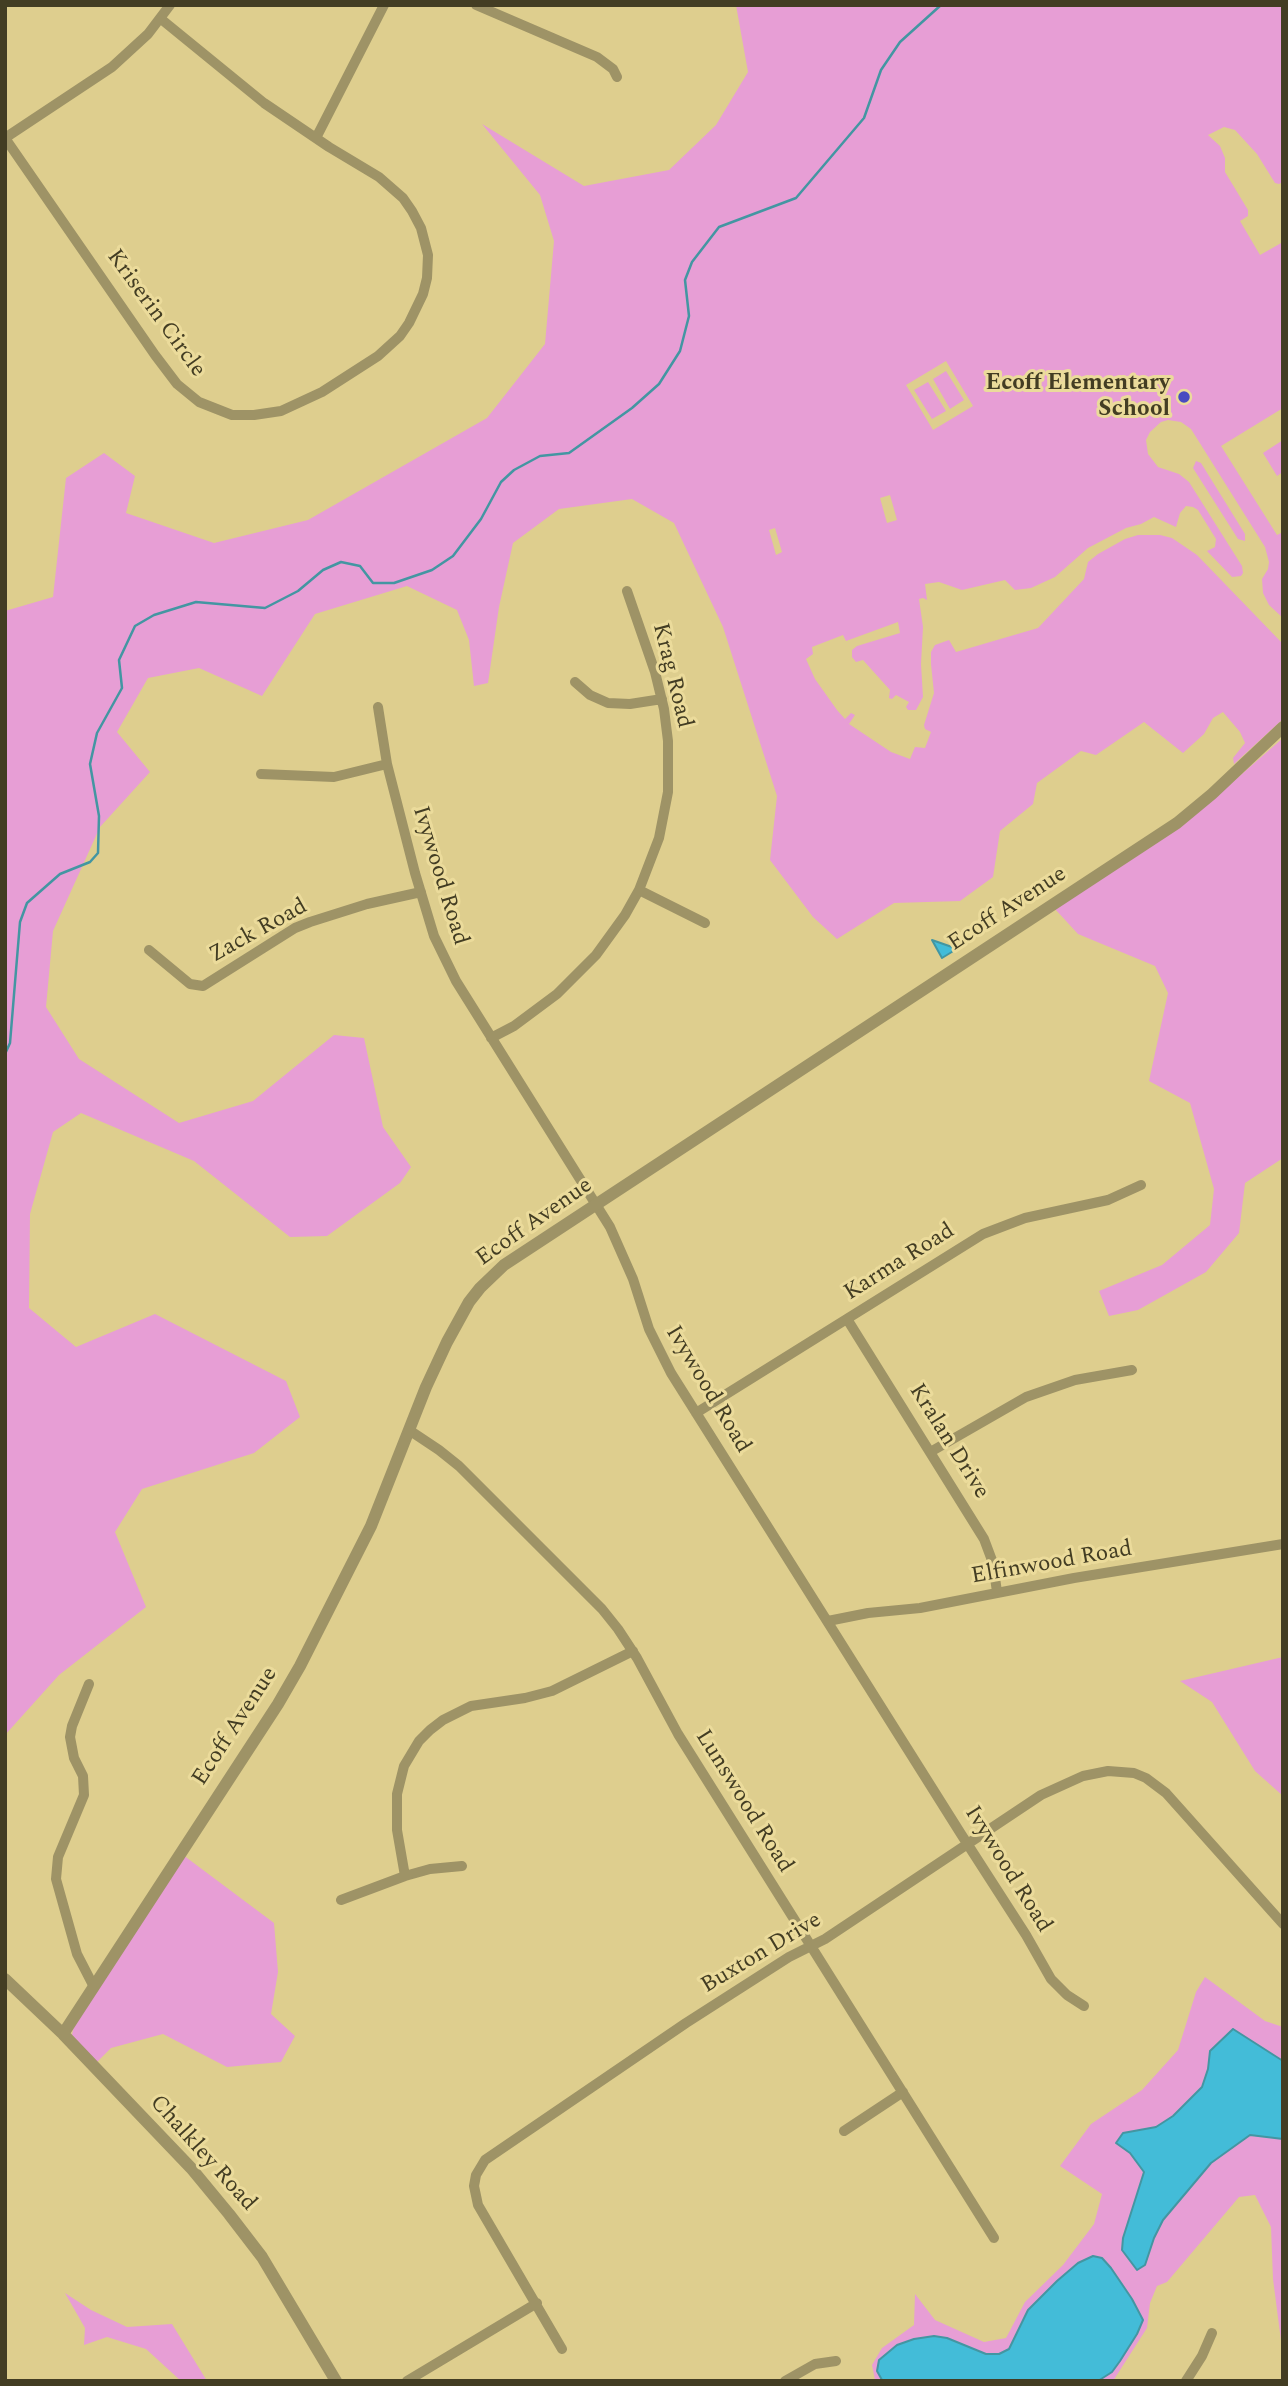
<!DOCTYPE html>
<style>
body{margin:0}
#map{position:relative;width:1288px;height:2386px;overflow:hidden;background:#dece8e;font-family:Spectral,serif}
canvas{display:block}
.frame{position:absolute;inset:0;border:7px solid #433d23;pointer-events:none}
</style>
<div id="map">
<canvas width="1288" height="2386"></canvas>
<div class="frame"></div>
</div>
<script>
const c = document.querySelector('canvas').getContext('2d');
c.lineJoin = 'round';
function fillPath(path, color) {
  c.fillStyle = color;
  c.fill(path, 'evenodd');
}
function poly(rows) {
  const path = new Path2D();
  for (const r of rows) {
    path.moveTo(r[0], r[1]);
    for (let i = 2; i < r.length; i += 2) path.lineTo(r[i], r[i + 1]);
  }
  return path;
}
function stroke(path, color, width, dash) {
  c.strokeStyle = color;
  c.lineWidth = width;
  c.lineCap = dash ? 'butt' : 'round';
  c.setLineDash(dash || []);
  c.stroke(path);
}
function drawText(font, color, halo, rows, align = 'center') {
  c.font = font + ' Spectral,serif';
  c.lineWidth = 6;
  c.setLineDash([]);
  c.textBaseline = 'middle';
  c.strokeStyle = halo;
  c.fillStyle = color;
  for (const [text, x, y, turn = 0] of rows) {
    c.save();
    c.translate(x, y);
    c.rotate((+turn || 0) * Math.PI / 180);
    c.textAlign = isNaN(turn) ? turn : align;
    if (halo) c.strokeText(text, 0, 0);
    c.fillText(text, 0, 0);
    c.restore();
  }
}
fillPath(poly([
 [736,5,1283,5,1283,182,1279,184,1275,183,1257,154,1235,130,1224,127,1208,135,1220,146,1225,158,1225,172,1248,210,1248,216,1240,221,1260,255,1283,242,1283,408,1221,446,1277,535,1283,532,1283,618,1269,605,1263,593,1262,579,1268,569,1269,562,1265,547,1191,429,1181,422,1168,420,1161,422,1150,432,1146,440,1148,454,1158,467,1179,474,1189,482,1242,566,1243,573,1241,576,1232,577,1207,551,1215,547,1216,539,1198,510,1193,507,1186,506,1180,513,1176,527,1154,517,1141,524,1126,528,1088,548,1055,577,1031,588,1015,590,1005,580,962,590,939,582,925,584,927,600,923,598,919,599,923,627,921,664,923,697,916,710,908,710,906,707,909,702,896,695,892,699,889,698,890,690,863,660,856,662,852,657,852,650,857,646,900,633,898,622,846,641,843,635,812,647,813,654,806,659,815,679,837,710,845,719,851,713,855,715,849,724,891,752,910,759,915,747,925,748,931,732,925,729,924,725,934,693,931,664,931,652,935,645,949,640,956,652,1038,628,1084,579,1088,562,1098,554,1125,539,1138,535,1160,535,1172,538,1197,555,1283,644,1283,719,1234,764,1233,758,1245,743,1240,732,1223,712,1213,718,1204,734,1183,753,1144,722,1096,755,1081,751,1037,783,1033,804,1000,831,993,877,960,901,894,903,837,939,813,917,770,860,777,796,723,627,674,523,632,499,559,509,513,543,499,607,488,683,474,686,469,640,457,610,407,586,315,614,262,696,199,668,148,678,117,732,150,772,100,827,53,931,46,1007,79,1059,179,1123,253,1101,334,1035,364,1038,383,1127,411,1167,400,1183,327,1236,290,1237,194,1161,81,1113,53,1132,30,1214,29,1308,76,1347,155,1314,286,1381,300,1417,254,1453,142,1489,115,1532,146,1607,59,1675,5,1735,5,611,53,597,66,478,104,453,135,476,126,513,214,543,308,520,487,418,545,344,554,241,540,195,482,124,584,186,669,170,716,125,748,72],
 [946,361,973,406,933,430,906,385],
 [890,495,897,520,887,523,880,498],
 [775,528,782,552,776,555,769,530],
 [946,371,964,400,950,409,933,379],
 [928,382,946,411,932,419,914,390],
 [1283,440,1283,472,1277,476,1263,453],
 [1196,461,1201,463,1245,534,1245,541,1238,539,1193,468],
 [1283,738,1283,1158,1245,1183,1239,1233,1206,1272,1138,1310,1109,1316,1099,1291,1162,1265,1210,1225,1214,1189,1190,1103,1149,1081,1168,993,1155,966,1078,934,1055,909,1219,794],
 [1283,1657,1283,1796,1255,1771,1212,1702,1180,1681],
 [183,1855,274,1923,278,1972,271,2014,295,2036,281,2062,227,2067,163,2034,111,2048,96,2063,72,2035,74,2025],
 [1205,1977,1265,2021,1283,2027,1283,2061,1243,2037,1211,2051,1208,2069,1202,2087,1173,2116,1156,2127,1123,2133,1130,2153,1144,2172,1123,2237,1122,2250,1149,2255,1154,2238,1163,2220,1193,2181,1211,2163,1238,2142,1250,2135,1283,2139,1283,2356,1273,2279,1271,2227,1255,2195,1239,2197,1167,2282,1157,2286,1150,2303,1147,2328,1113,2381,1098,2381,1112,2372,1120,2361,1143,2320,1132,2299,1111,2268,1078,2263,1057,2281,1028,2310,1009,2349,999,2354,986,2354,947,2338,934,2336,914,2339,897,2345,877,2371,882,2381,875,2380,872,2365,882,2348,914,2325,915,2294,935,2320,984,2342,1006,2338,1025,2302,1063,2265,1094,2224,1102,2194,1060,2166,1091,2124,1142,2090,1178,2050,1196,1992],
 [65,2293,91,2310,127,2327,172,2324,207,2381,181,2381,146,2349,107,2337,84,2345,85,2328]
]), '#e79ed5');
const water = poly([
 [932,940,952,947,955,950,942,958,932,940],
 [1233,2029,1283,2061,1283,2139,1250,2135,1211,2163,1163,2220,1154,2238,1145,2265,1137,2270,1122,2250,1123,2238,1144,2172,1130,2153,1116,2143,1123,2133,1156,2127,1173,2116,1202,2087,1208,2069,1210,2051,1233,2029],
 [1093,2256,1102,2258,1111,2268,1132,2299,1143,2320,1137,2334,1120,2361,1112,2372,1098,2381,882,2380,877,2371,879,2360,897,2345,914,2339,934,2336,947,2338,986,2354,999,2354,1009,2349,1028,2310,1057,2281,1078,2263,1093,2256]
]);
fillPath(water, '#43bcd8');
stroke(water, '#4396a2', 2);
stroke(poly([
 [5,1054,10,1043,20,922,27,903,60,874,90,862,98,853,99,816,90,764,97,733,122,688,119,660,135,626,154,615,196,602,265,608,298,591,323,570,341,562,360,566,373,583,394,583,432,570,453,556,481,519,501,482,514,470,540,456,569,453,632,408,659,384,680,351,689,316,685,280,692,262,719,227,796,198,864,118,881,70,900,42,941,5]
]), '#4396a2', 2.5);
stroke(poly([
 [476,5,597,57,613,69,617,77],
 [5,138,155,355,177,384,199,402,232,415,254,415,281,411,322,392,378,356,400,336,409,323,423,294,427,278,428,255,421,228,412,211,403,198,379,177,329,147,264,103,161,19],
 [5,138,112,67,148,34,170,5],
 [316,138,384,5],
 [575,682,590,695,608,703,630,704,662,699],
 [378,707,387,764,415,873,434,936,456,981,610,1227,633,1279,649,1329,671,1373,961,1834,1026,1935,1051,1979,1067,1995,1084,2006],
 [261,774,334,777,387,764],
 [639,890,705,923],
 [149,950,190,984,203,986,295,928,310,922,367,904,421,892],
 [491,1038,514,1026,557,994,596,955,625,915,639,890,659,838,668,792,668,741,664,709,655,672,627,591],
 [847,1319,984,1539,993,1563,997,1592],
 [696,1413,983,1234,1025,1218,1108,1200,1141,1185],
 [409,1430,439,1450,459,1466,602,1609,618,1629,637,1658,678,1734,994,2238],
 [932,1451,1026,1397,1075,1380,1132,1370],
 [828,1621,868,1613,920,1608,1074,1578,1283,1544],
 [89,1684,72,1726,70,1737,74,1758,83,1776,84,1795,58,1857,56,1879,77,1954,94,1987],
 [405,1876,397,1830,397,1794,404,1766,419,1741,430,1730,443,1720,471,1706,525,1698,552,1691,633,1651],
 [341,1900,405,1876,430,1869,462,1866],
 [844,2131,903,2092],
 [562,2349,478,2205,474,2186,476,2175,485,2160,686,2023,789,1957,825,1939,1041,1795,1083,1776,1108,1771,1134,1773,1146,1778,1166,1793,1283,1924],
 [407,2381,537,2303],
 [785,2381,815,2364,836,2361],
 [1186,2381,1202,2356,1212,2333]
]), '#9e9366', 10);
stroke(poly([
 [5,1979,63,2034,191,2168,229,2214,262,2257,336,2381],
 [63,2034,278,1704,300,1666,371,1526,426,1387,447,1342,469,1302,480,1288,504,1265,1177,823,1212,794,1283,727]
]), '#9e9366', 12);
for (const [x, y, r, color] of [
 [1184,397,7,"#484bc1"]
]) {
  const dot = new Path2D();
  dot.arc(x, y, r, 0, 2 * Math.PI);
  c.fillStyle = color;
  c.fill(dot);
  stroke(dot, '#ebdb9b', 2.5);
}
drawText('23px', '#433d23', '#ebdb9b', [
 ["Kriserin Circle",155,314,54],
 ["Krag Road",671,676,76],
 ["Ivywood Road",439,876,73],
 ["Ecoff Avenue",1008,910,-33],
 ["Zack Road",259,932,-29],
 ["Ecoff Avenue",535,1223,-35],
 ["Karma Road",900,1263,-32],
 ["Ivywood Road",707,1390,59],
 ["Kralan Drive",948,1442,58],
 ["Elfinwood Road",1052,1564,-10],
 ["Ecoff Avenue",236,1727,-57],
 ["Lunswood Road",743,1802,58],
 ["Ivywood Road",1007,1870,58],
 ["Buxton Drive",762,1954,-31],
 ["Chalkley Road",202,2154,48]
]);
drawText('bold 23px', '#433d23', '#ebdb9b', [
 ["Ecoff Elementary",1170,384],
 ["School",1170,410]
], 'right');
</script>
